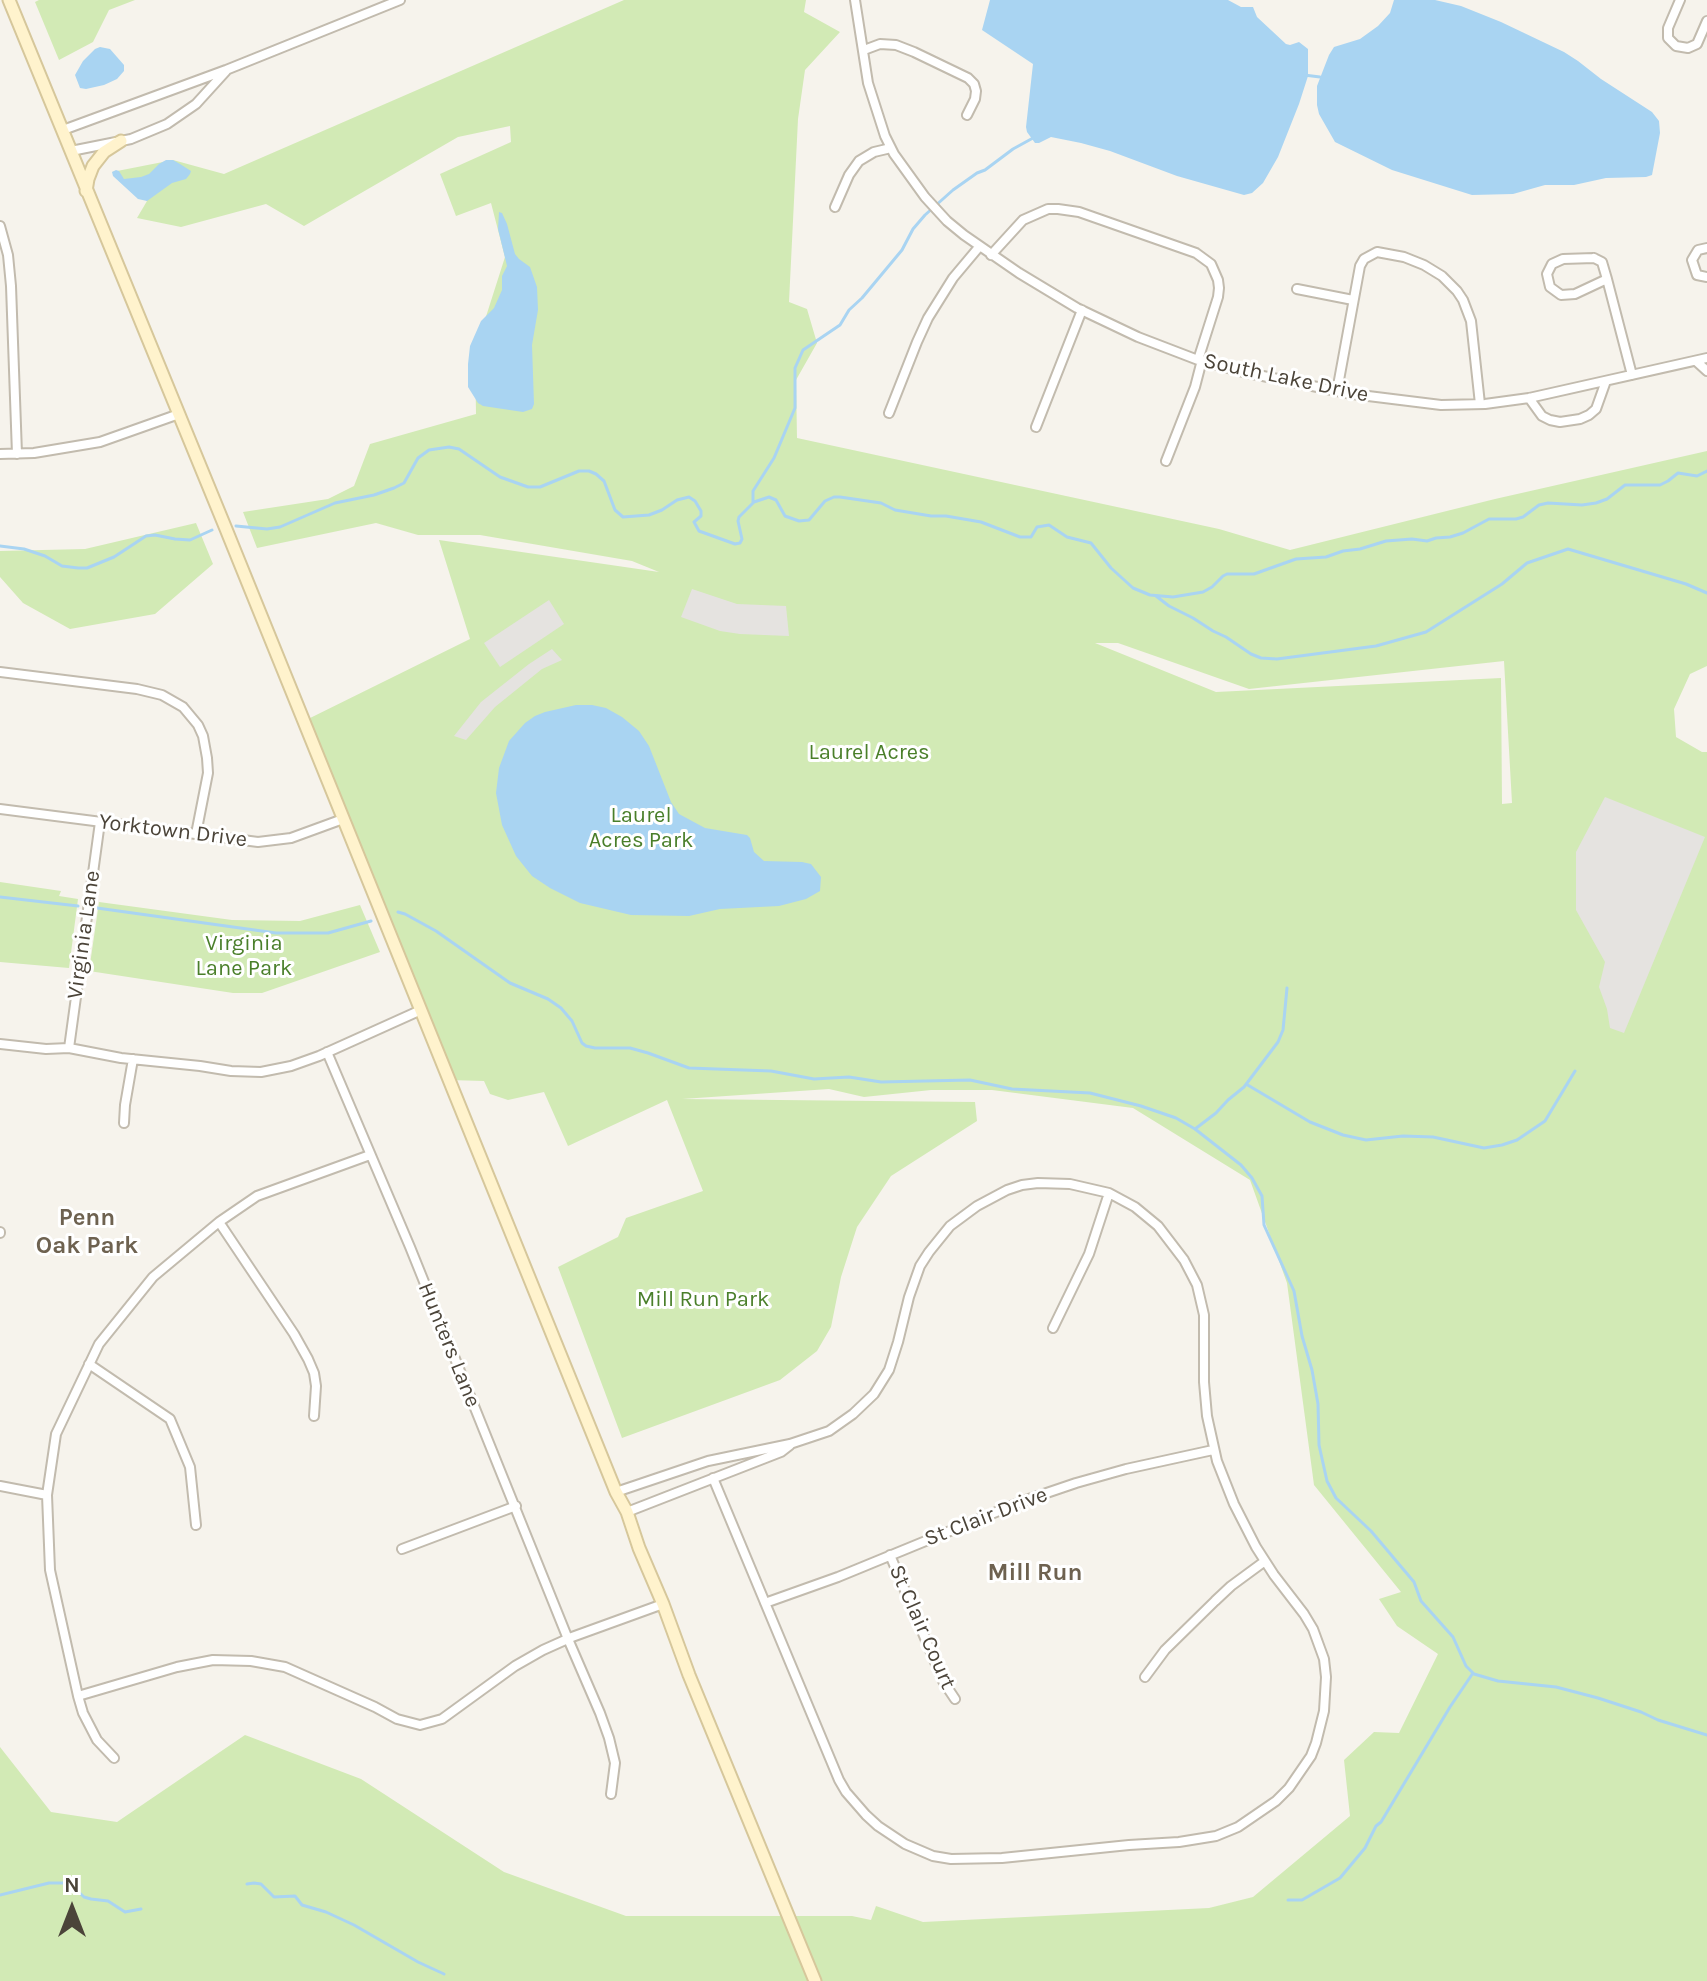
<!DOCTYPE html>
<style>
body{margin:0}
#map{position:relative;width:1707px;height:1981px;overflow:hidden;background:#f6f3ec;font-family:Karla,sans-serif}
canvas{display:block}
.north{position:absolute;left:32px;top:1869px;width:80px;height:80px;-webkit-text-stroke:6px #fff;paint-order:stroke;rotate:0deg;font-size:22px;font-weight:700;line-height:32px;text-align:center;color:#4b4439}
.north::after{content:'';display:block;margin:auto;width:28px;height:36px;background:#4b4439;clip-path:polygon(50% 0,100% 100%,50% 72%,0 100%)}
</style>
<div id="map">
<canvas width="1707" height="1981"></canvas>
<div class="north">N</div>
</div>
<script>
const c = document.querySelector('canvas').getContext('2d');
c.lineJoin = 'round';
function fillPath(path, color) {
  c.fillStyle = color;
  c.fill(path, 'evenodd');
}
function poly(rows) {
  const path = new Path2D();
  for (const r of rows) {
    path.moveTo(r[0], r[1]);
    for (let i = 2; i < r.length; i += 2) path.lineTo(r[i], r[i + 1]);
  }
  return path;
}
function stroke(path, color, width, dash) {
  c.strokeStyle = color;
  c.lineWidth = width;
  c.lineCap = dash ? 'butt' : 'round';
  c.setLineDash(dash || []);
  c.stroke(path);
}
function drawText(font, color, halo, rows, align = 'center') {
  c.font = font + ' Karla,sans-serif';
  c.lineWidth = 6;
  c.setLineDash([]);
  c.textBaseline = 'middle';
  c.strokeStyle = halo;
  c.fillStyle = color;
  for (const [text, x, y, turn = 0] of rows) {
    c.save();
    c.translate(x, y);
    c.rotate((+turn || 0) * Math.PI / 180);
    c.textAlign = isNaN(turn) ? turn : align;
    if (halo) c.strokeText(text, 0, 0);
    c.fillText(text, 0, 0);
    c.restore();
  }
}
fillPath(poly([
 [39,0,135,0,109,10,93,42,59,60,35,2],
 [624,0,806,0,804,12,840,32,805,70,798,119,789,302,807,309,817,343,796,380,797,438,1219,529,1290,550,1495,499,1707,451,1707,666,1690,674,1674,709,1676,737,1702,752,1707,752,1707,1981,0,1981,0,1747,51,1812,117,1822,245,1735,361,1779,504,1872,626,1916,852,1916,871,1920,876,1906,923,1922,1209,1908,1253,1897,1350,1816,1344,1760,1374,1732,1399,1733,1438,1654,1397,1626,1379,1599,1401,1592,1314,1485,1287,1283,1250,1180,1133,1108,992,1090,931,1090,864,1097,829,1089,682,1099,975,1102,977,1121,891,1176,857,1227,841,1277,831,1327,817,1351,780,1380,622,1438,558,1267,618,1237,626,1218,703,1191,667,1100,568,1146,544,1092,508,1100,490,1094,484,1081,449,1080,302,722,470,639,439,540,659,572,632,561,480,535,418,535,376,523,257,548,243,512,328,499,354,486,370,444,476,414,475,351,505,257,491,203,456,216,440,174,511,142,510,126,458,137,304,226,266,204,181,227,137,218,147,201,112,172,173,160,224,174],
 [1095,643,1118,643,1249,689,1504,661,1512,803,1502,804,1501,678,1216,692],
 [196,523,213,564,155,614,70,629,23,603,0,577,0,551,85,549],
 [0,882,61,891,59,896,78,899,69,968,0,962],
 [99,902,232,920,300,921,360,905,380,952,262,993,233,993,89,971]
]), '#d2eab5');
fillPath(poly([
 [692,589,737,604,786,606,789,636,740,634,720,631,681,617],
 [549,600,564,624,500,667,484,643],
 [552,649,562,660,542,669,495,707,466,740,454,736,481,702,529,664],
 [1605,797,1705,837,1624,1033,1610,1028,1607,1009,1599,987,1605,962,1576,910,1576,852]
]), '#e5e3e0');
fillPath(poly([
 [990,0,1228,0,1241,7,1253,7,1257,17,1286,44,1290,45,1299,42,1308,49,1308,76,1299,104,1278,157,1263,183,1252,193,1244,195,1177,176,1110,151,1081,143,1051,137,1039,143,1035,143,1027,132,1026,127,1033,64,982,30],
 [1394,0,1435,0,1461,6,1501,22,1564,52,1578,61,1601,79,1652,112,1659,121,1660,133,1652,175,1646,177,1606,178,1574,185,1545,185,1513,194,1472,195,1392,170,1335,142,1319,114,1317,105,1317,86,1329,55,1334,47,1360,39,1378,26,1390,13],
 [100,47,110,49,124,65,124,71,117,79,104,85,86,89,80,88,75,75,83,61,95,49],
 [166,160,173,160,180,164,191,171,190,174,186,179,172,183,147,201,138,199,113,176,112,172,116,170,119,171,124,179,141,177,149,174,159,164],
 [499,212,502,213,507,224,515,254,519,259,530,267,537,287,538,310,532,345,534,404,532,409,523,412,483,406,478,403,468,387,468,364,470,346,481,321,494,308,502,290,502,276,507,266,498,229],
 [576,705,592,705,606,708,622,717,639,731,649,746,671,802,679,814,705,828,747,835,750,838,754,852,764,861,802,862,811,864,821,877,820,891,806,899,779,906,720,909,689,916,631,915,580,903,550,888,532,876,516,856,502,825,496,793,499,768,509,741,525,723,535,716,545,712]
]), '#a9d4f2');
stroke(poly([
 [1304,75,1320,77],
 [753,503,753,491,774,458,795,408,795,368,803,350,840,325,849,310,862,298,902,250,913,229,925,215,953,190,977,173,985,170,1013,149,1033,138],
 [236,526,267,529,280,527,335,503,374,495,394,488,404,483,418,458,429,450,449,447,459,449,500,477,528,487,540,487,579,471,589,471,596,474,604,481,615,510,623,517,649,515,662,510,677,500,689,497,695,501,701,511,701,516,694,522,699,531,735,544,740,543,742,539,738,521,739,517,754,502,769,497,776,500,785,516,799,521,809,520,825,501,834,497,840,497,881,503,895,510,931,516,946,516,981,522,1020,537,1031,537,1037,527,1049,525,1067,537,1091,543,1111,568,1133,588,1150,595,1173,597,1203,592,1212,587,1223,576,1227,574,1254,574,1296,559,1326,557,1343,551,1360,549,1386,541,1412,539,1427,541,1436,538,1450,537,1463,533,1489,519,1516,519,1523,517,1539,505,1548,503,1582,505,1596,503,1607,499,1625,485,1660,485,1668,481,1678,473,1697,476,1707,471],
 [0,546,24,549,45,556,62,566,78,568,87,568,114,557,146,536,155,535,175,539,190,540,212,530],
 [1156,596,1169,606,1193,618,1213,631,1226,637,1251,654,1261,658,1277,659,1376,646,1426,632,1502,584,1527,563,1568,549,1686,584,1707,593],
 [0,897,78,906],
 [97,908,276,933,328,933,371,921],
 [398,912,405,914,436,931,510,983,548,999,561,1008,572,1021,582,1043,586,1046,595,1048,630,1048,648,1053,689,1068,771,1071,814,1079,849,1077,881,1082,970,1080,1012,1089,1090,1093,1141,1106,1176,1118,1195,1129,1241,1165,1252,1178,1262,1196,1264,1225,1294,1291,1302,1336,1312,1370,1318,1404,1319,1445,1327,1481,1336,1498,1371,1531,1414,1582,1421,1601,1453,1637,1466,1666,1474,1674,1498,1681,1556,1687,1598,1698,1641,1712,1658,1720,1707,1735],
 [1246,1084,1310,1122,1343,1135,1366,1140,1403,1136,1433,1137,1484,1148,1502,1145,1517,1140,1545,1121,1575,1071],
 [1195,1129,1216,1113,1228,1100,1244,1087,1278,1042,1283,1030,1287,988],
 [247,1884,254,1883,261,1884,274,1897,295,1896,302,1905,326,1912,354,1925,418,1962,444,1974],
 [0,1895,49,1883,65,1883,71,1885,84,1897,91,1899,108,1901,125,1912,141,1909],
 [1288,1900,1302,1900,1340,1878,1365,1848,1376,1826,1381,1822,1450,1707,1473,1673]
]), '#a9d4f2', 3);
const minor = poly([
 [855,0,868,83,885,136,894,154,925,197,947,221,964,235,1019,273,1077,308,1138,337,1198,360,1243,372,1352,394,1441,405,1485,404,1529,398,1707,358],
 [1680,0,1668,28,1668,38,1676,46,1688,48,1697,44,1707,21],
 [864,50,880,44,896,45,914,52,968,78,974,84,976,91,975,99,967,115],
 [63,130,226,70,400,0],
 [71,151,131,139,167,124,196,104,226,71],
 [835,207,849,175,859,161,874,152,891,148],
 [0,226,8,255,11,286,17,454],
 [1707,248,1698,250,1692,260,1697,275,1707,277],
 [991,255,1023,220,1048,209,1058,209,1079,212,1196,253,1211,264,1218,280,1219,288,1218,297,1198,360],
 [1594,258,1602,262,1607,279,1575,294,1561,295,1550,287,1547,274,1552,264,1563,259,1594,258],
 [1607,279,1632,375],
 [1297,289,1353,300],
 [1696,361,1707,371],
 [1337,391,1360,266,1364,259,1377,252,1404,257,1424,265,1442,276,1457,291,1463,300,1471,321,1480,404],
 [1529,398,1542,416,1550,420,1560,422,1580,419,1589,415,1596,409,1606,381],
 [889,413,917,342,928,318,953,278,979,247],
 [1036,427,1082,310],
 [0,454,34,453,100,442,179,414],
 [1166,461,1195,387,1202,360],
 [0,672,137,689,162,695,183,707,198,725,203,736,207,758,208,773,196,834],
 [0,809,258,842,291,838,343,819],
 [0,1044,46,1049,69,1048,121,1058,200,1066,231,1071,261,1072,291,1066,319,1056,421,1010],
 [69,1048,100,822],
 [327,1052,410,1247,568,1639,600,1713,609,1738,615,1763,611,1794],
 [124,1123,125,1105,133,1059],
 [219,1222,294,1334,308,1359,314,1373,316,1386,314,1416],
 [0,1232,0,1233],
 [1053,1328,1089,1254,1109,1193],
 [89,1364,170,1419,190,1467,196,1525],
 [0,1486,47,1495],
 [616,1492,708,1461,790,1444,829,1431,853,1414,874,1394,889,1370,898,1342,909,1297,920,1266,929,1252,950,1226,977,1206,1007,1190,1022,1185,1038,1183,1070,1184,1109,1193,1135,1207,1158,1226,1184,1260,1197,1285,1204,1315,1204,1382,1207,1416,1217,1461,1234,1504,1256,1547,1274,1575,1304,1614,1313,1629,1324,1659,1326,1677,1324,1711,1316,1743,1311,1756,1289,1788,1276,1801,1238,1827,1216,1836,1179,1842,1129,1845,1002,1858,951,1859,933,1856,905,1844,878,1826,866,1815,846,1792,839,1780,713,1478],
 [627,1512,781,1452,790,1445],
 [402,1549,516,1506],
 [890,1555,943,1681,955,1699],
 [765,1603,838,1577,1023,1501,1076,1483,1126,1469,1213,1450],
 [1145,1677,1165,1650,1215,1601,1231,1586,1265,1561],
 [78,1696,177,1667,213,1660,251,1661,285,1667,375,1707,397,1719,420,1725,442,1719,515,1666,543,1650,572,1637,663,1604],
 [114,1758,97,1740,83,1713,78,1696,50,1570,47,1495,56,1434,99,1344,153,1277,219,1222,257,1196,370,1155]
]);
const secondary = poly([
 [9,0,226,529,616,1492,627,1512,639,1548,663,1604,689,1675,815,1981],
 [86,191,88,179,93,166,104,152,121,141]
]);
stroke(minor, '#c2bbae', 12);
stroke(secondary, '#d6c79b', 15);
stroke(minor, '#fff', 8);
stroke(secondary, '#fff3cd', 11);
drawText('22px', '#4b4439', '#fff', [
 ["South Lake Drive",1286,378,12],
 ["Yorktown Drive",173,831,7],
 ["Virginia Lane",84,935,-82],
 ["Hunters Lane",449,1345,68],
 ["St Clair Drive",986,1517,-21],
 ["St Clair Court",922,1627,66]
]);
drawText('22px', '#4a7f2a', '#fff', [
 ["Laurel Acres",869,753],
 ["Laurel",641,816],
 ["Acres Park",641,841],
 ["Virginia",244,944],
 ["Lane Park",244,969],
 ["Mill Run Park",703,1300]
]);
drawText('bold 24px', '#6e6250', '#fff', [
 ["Penn",87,1218],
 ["Oak Park",87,1246],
 ["Mill Run",1035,1573]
]);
</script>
